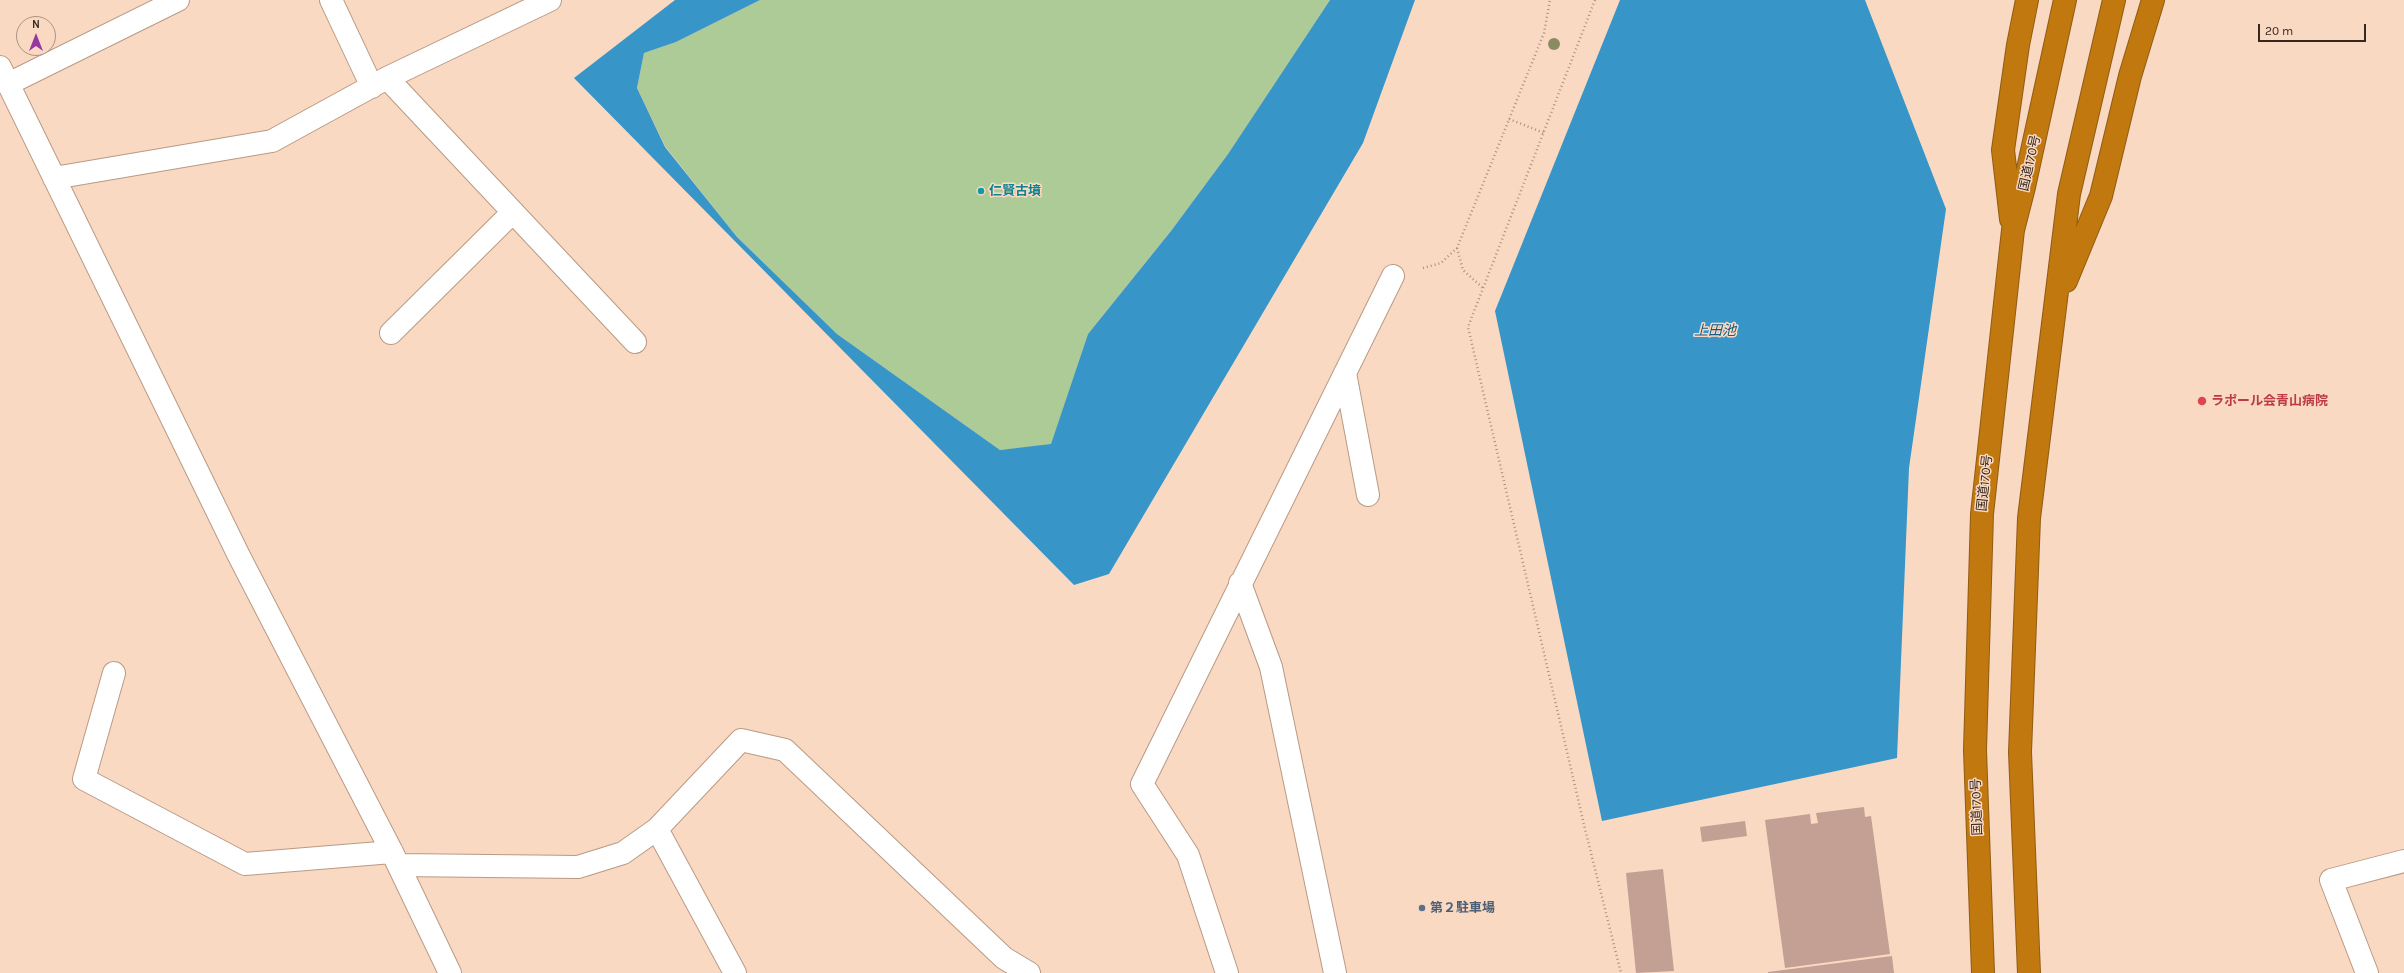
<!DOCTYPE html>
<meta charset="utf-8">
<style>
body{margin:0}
#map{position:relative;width:2404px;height:973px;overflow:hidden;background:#fad9c3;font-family:Karla,sans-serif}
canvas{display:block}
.north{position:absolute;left:16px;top:16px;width:40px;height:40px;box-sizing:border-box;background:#fad9c3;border:1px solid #ab9282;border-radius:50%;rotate:0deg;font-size:11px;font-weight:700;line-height:16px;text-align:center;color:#352820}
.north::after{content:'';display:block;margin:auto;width:14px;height:18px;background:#9537a0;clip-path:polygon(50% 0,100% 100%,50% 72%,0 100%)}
.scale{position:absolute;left:2258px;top:24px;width:108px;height:18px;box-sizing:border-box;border:2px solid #352820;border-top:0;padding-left:5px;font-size:12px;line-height:14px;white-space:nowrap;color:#352820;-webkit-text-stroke:3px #fad9c3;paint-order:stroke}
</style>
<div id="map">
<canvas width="2404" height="973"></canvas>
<div class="north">N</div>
<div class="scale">20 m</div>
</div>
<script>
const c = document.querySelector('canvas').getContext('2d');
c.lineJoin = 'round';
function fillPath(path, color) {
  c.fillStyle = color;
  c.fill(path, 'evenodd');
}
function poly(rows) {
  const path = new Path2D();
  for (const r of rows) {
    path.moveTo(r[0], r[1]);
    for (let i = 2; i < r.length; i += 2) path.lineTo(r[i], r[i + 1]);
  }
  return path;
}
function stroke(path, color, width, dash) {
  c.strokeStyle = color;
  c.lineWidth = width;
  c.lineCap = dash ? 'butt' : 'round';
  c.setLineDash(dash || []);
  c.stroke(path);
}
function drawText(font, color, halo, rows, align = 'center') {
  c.font = font + ' Karla,"Noto Sans JP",sans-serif';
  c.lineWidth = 3;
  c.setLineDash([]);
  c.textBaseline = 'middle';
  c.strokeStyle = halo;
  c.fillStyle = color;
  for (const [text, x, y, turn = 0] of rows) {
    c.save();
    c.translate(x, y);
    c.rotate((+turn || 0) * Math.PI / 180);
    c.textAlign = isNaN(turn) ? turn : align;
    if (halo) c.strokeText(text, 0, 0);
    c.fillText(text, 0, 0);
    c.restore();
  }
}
fillPath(poly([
 [760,0,1330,0,1228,154,1171,231,1088,334,1051,445,1000,450,837,334,737,237,665,146,637,88,644,53,676,42]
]), '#adcb96');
fillPath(poly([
 [675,0,760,0,676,42,644,53,637,88,665,147,737,237,837,334,1000,450,1051,444,1088,334,1171,231,1228,154,1330,0,1415,0,1363,143,1109,574,1074,585,574,78],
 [1620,0,1865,0,1946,209,1909,468,1897,758,1602,821,1495,311]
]), '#3895c7');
fillPath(poly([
 [1864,807,1865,817,1871,816,1890,954,1785,968,1765,820,1810,814,1811,824,1818,823,1816,813],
 [1745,821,1747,836,1702,842,1700,827],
 [1663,869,1674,971,1636,973,1626,873],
 [1892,956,1894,973,1768,973,1768,972]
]), '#c49f93');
const minor = poly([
 [331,0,372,87],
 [0,67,239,556,392,852,450,973],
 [387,78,635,342],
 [8,84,178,0],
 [54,178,272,141,387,78,550,0],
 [391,333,513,212],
 [1345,373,1368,495],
 [1240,583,1271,667,1335,973],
 [114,673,84,779,245,864,392,852],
 [657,829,735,973],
 [399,865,578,867,623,853,657,829,741,740,785,750,1004,958,1029,973],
 [1227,973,1188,855,1142,784,1393,276],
 [2367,973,2331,880,2404,861]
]);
const highway = poly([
 [2011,219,2003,150,2018,45,2027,0],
 [2066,281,2101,196,2130,76,2153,0],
 [1983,973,1975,750,1982,514,2013,230,2024,187,2065,0],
 [2029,973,2020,752,2029,518,2069,194,2114,0]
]);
stroke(minor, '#b99a85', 24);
stroke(highway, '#905c14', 24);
stroke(poly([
 [1595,0,1468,327,1585,829,1621,973],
 [1509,119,1544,133],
 [1457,248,1463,270,1483,288],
 [1423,268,1441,263,1457,248,1544,33,1550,0]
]), '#aa9181', 2.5, [1, 3]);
stroke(minor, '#fff', 22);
stroke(highway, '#c1780e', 22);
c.fillStyle = '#8b8b63';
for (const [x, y] of [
 [1554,44]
]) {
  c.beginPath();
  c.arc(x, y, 6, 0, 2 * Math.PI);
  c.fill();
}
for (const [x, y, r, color] of [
 [981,191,4,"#0f9aa8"],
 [2202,401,5,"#e0444e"],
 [1422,908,4,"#5c6f8a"]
]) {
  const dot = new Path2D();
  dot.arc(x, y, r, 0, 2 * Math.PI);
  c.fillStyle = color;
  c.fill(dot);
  stroke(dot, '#fad9c3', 1.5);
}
drawText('13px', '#352820', '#fad9c3', [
 ["国道170号",2030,163,-77],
 ["国道170号",1985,483,-84],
 ["国道170号",1977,807,-92]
]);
drawText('bold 13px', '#0d838f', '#fad9c3', [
 ["仁賢古墳",989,191]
], 'left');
drawText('bold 13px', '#be3a42', '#fad9c3', [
 ["ラポール会青山病院",2211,401]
], 'left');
drawText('bold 13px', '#4e5e75', '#fad9c3', [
 ["第２駐車場",1430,908]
], 'left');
drawText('italic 14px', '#175b7e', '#fad9c3', [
 ["上田池",1715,331]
]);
</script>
